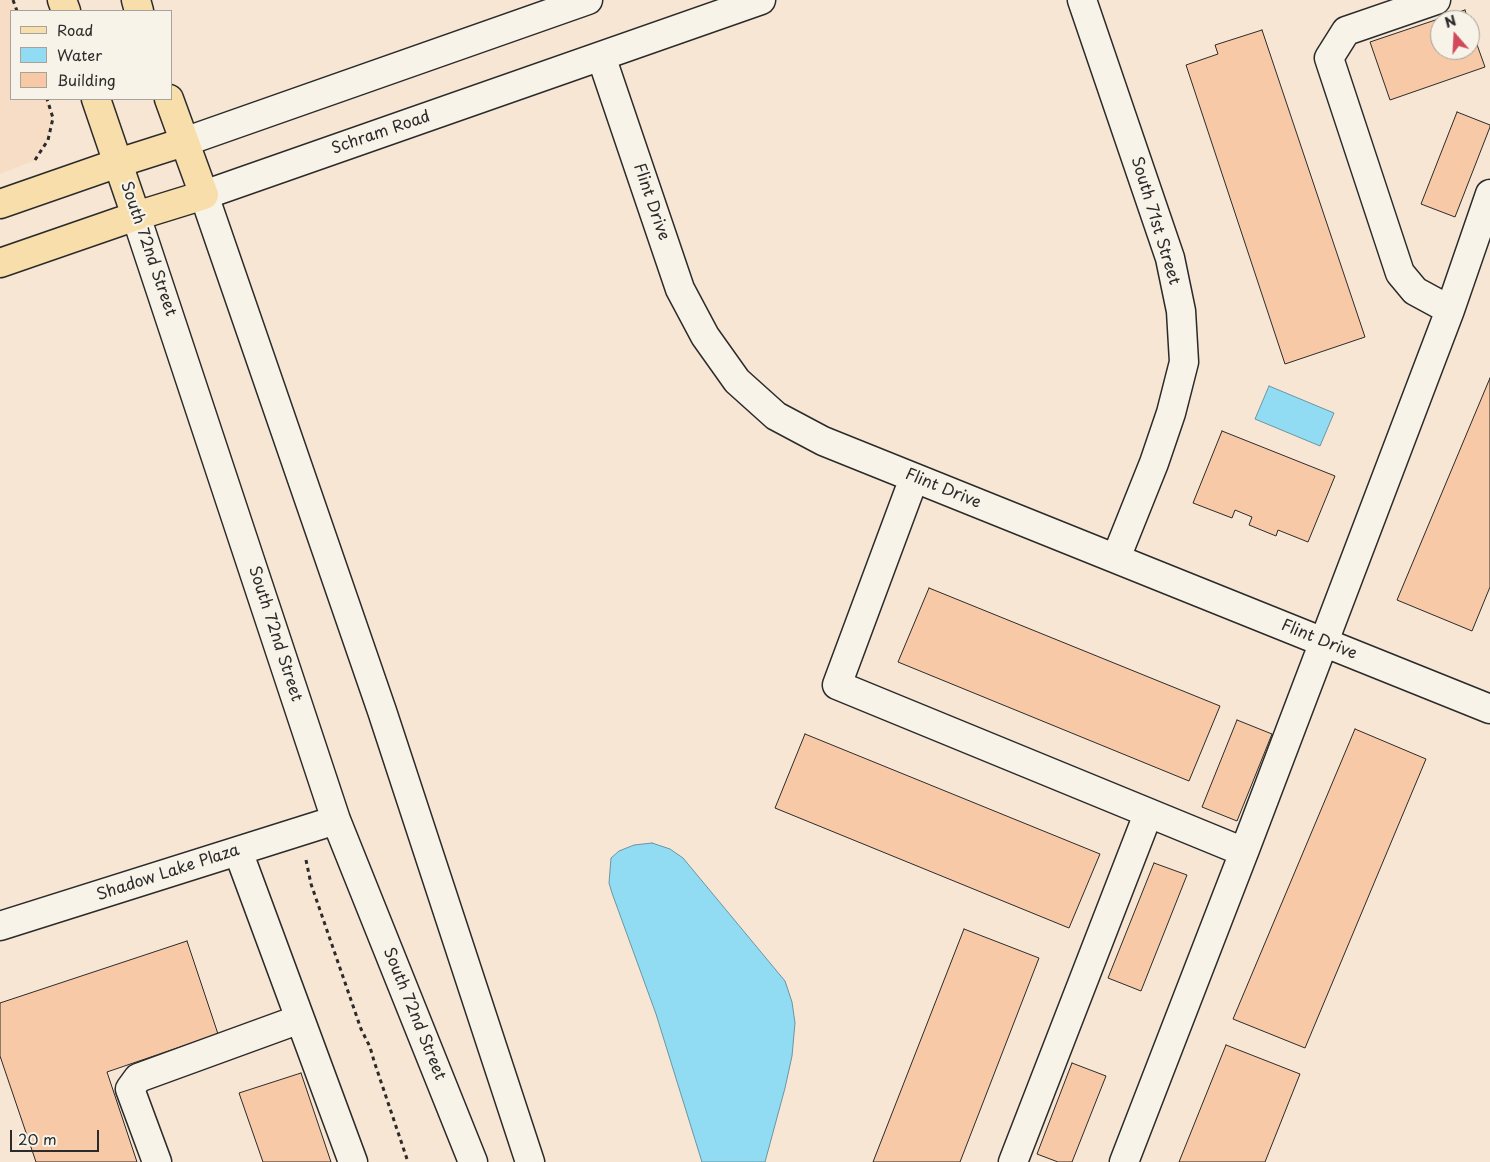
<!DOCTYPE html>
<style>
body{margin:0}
#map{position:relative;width:1490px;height:1162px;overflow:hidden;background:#f7e6d4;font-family:"Playpen Sans",sans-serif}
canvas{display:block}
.legend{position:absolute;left:10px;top:10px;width:162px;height:90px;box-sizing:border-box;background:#f7f3e8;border:1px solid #a5a39c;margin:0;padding:6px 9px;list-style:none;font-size:15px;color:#2b2b2b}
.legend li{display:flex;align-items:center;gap:10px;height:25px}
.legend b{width:25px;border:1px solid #a5a39c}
.north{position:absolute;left:1430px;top:10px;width:50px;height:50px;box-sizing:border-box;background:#f7f3e8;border:1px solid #a5a39c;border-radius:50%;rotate:341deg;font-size:14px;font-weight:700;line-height:20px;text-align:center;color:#2b2b2b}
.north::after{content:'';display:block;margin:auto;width:18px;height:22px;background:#d1495b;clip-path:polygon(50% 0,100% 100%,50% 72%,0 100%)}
.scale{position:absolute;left:10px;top:1130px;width:89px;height:22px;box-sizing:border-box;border:2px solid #2b2b2b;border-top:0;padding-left:6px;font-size:15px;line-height:18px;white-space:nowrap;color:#2b2b2b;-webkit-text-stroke:4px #f7f3e8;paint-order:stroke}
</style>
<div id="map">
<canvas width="1490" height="1162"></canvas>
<ul class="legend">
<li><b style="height:6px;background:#f8deab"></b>Road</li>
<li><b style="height:14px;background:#92dcf3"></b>Water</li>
<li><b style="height:14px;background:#f7c9a7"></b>Building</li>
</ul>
<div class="north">N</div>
<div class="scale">20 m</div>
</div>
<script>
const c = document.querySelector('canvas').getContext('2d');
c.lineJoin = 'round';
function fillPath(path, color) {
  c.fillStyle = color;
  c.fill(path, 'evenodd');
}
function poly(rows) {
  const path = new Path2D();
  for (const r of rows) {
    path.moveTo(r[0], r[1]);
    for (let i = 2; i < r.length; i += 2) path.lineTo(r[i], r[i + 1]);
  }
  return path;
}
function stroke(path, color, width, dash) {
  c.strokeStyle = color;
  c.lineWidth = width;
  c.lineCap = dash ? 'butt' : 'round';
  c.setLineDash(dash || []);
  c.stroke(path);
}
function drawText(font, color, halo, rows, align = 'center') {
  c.font = font + ' "Playpen Sans",sans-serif';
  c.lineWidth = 4.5;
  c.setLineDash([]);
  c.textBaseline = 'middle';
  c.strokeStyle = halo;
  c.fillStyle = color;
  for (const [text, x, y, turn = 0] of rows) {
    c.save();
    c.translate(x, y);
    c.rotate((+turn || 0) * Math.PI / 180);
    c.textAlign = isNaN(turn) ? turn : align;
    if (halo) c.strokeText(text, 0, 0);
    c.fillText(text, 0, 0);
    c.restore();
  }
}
fillPath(poly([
 [0,0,13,0,17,11,11,11,11,99,47,99,53,118,48,140,36,160,0,174]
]), '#f7ddc6');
const water = poly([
 [1269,386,1334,413,1320,446,1255,419,1269,386],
 [652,843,670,849,683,858,785,981,792,1002,795,1023,792,1056,785,1088,765,1162,702,1162,656,1014,612,893,609,883,611,858,619,851,634,845,652,843]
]);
fillPath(water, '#92dcf3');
stroke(water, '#6995a3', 1);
const building = poly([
 [1465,10,1468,20,1440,20,1440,50,1470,50,1470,25,1485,67,1390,100,1370,42,1465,10],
 [1262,30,1365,337,1285,364,1186,65,1218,54,1215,45,1262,30],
 [1457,112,1490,125,1490,127,1455,217,1421,204,1457,112],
 [1490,378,1490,587,1472,631,1397,600,1490,378],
 [1222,431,1335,476,1308,542,1278,530,1276,536,1249,525,1252,517,1235,510,1232,518,1193,503,1222,431],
 [929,588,1220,706,1189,781,898,662,929,588],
 [1237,720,1272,734,1237,821,1202,807,1237,720],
 [1355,729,1426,759,1305,1048,1233,1019,1355,729],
 [805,734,1100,854,1069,928,775,808,805,734],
 [1154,863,1187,875,1141,991,1108,978,1154,863],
 [964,929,1039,958,960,1162,873,1162,964,929],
 [187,941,218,1034,107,1072,137,1162,36,1162,0,1056,0,1003,187,941],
 [1226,1045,1300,1074,1265,1162,1179,1162,1226,1045],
 [1072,1063,1106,1076,1072,1162,1058,1162,1037,1154,1072,1063],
 [301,1073,331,1162,263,1162,239,1093,301,1073]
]);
fillPath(building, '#f7c9a7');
stroke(building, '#2b2b2b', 1);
const minor = poly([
 [1082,0,1170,258,1181,311,1184,362,1171,413,1154,463,1116,558],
 [1436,0,1346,31,1329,58,1400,273,1415,291,1450,310],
 [601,56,680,289,705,336,737,381,776,416,823,441,1490,709],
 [184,142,588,0],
 [136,216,336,820,473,1162],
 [914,478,837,685,1244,852,1450,310,1490,194],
 [238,851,353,1162],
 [0,926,336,820],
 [157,1162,130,1089,138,1078,300,1019],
 [530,1162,382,711,204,195,761,0],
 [1013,1162,1148,814],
 [1124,1162,1244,852]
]);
const major = poly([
 [62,0,66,11],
 [136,0,139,11],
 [96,99,136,216],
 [0,204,118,163,184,142],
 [0,263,136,216,204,195,169,99]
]);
stroke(minor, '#2b2b2b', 31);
stroke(major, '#2b2b2b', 31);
stroke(poly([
 [13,0,17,11],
 [35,160,48,140,53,118,47,99],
 [306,860,311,884,361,1029,370,1047,374,1061,408,1162]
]), '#2b2b2b', 3, [4, 4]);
stroke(minor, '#f7f3e8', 28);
stroke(major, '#f8deab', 28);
drawText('16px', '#2b2b2b', '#f7f3e8', [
 ["Schram Road",381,133,-19],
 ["Flint Drive",651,202,71],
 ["South 71st Street",1155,221,73],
 ["South 72nd Street",148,249,71],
 ["Flint Drive",943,489,22],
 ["South 72nd Street",275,634,72],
 ["Flint Drive",1319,640,22],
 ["Shadow Lake Plaza",168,873,-18],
 ["South 72nd Street",414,1014,68]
]);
</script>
